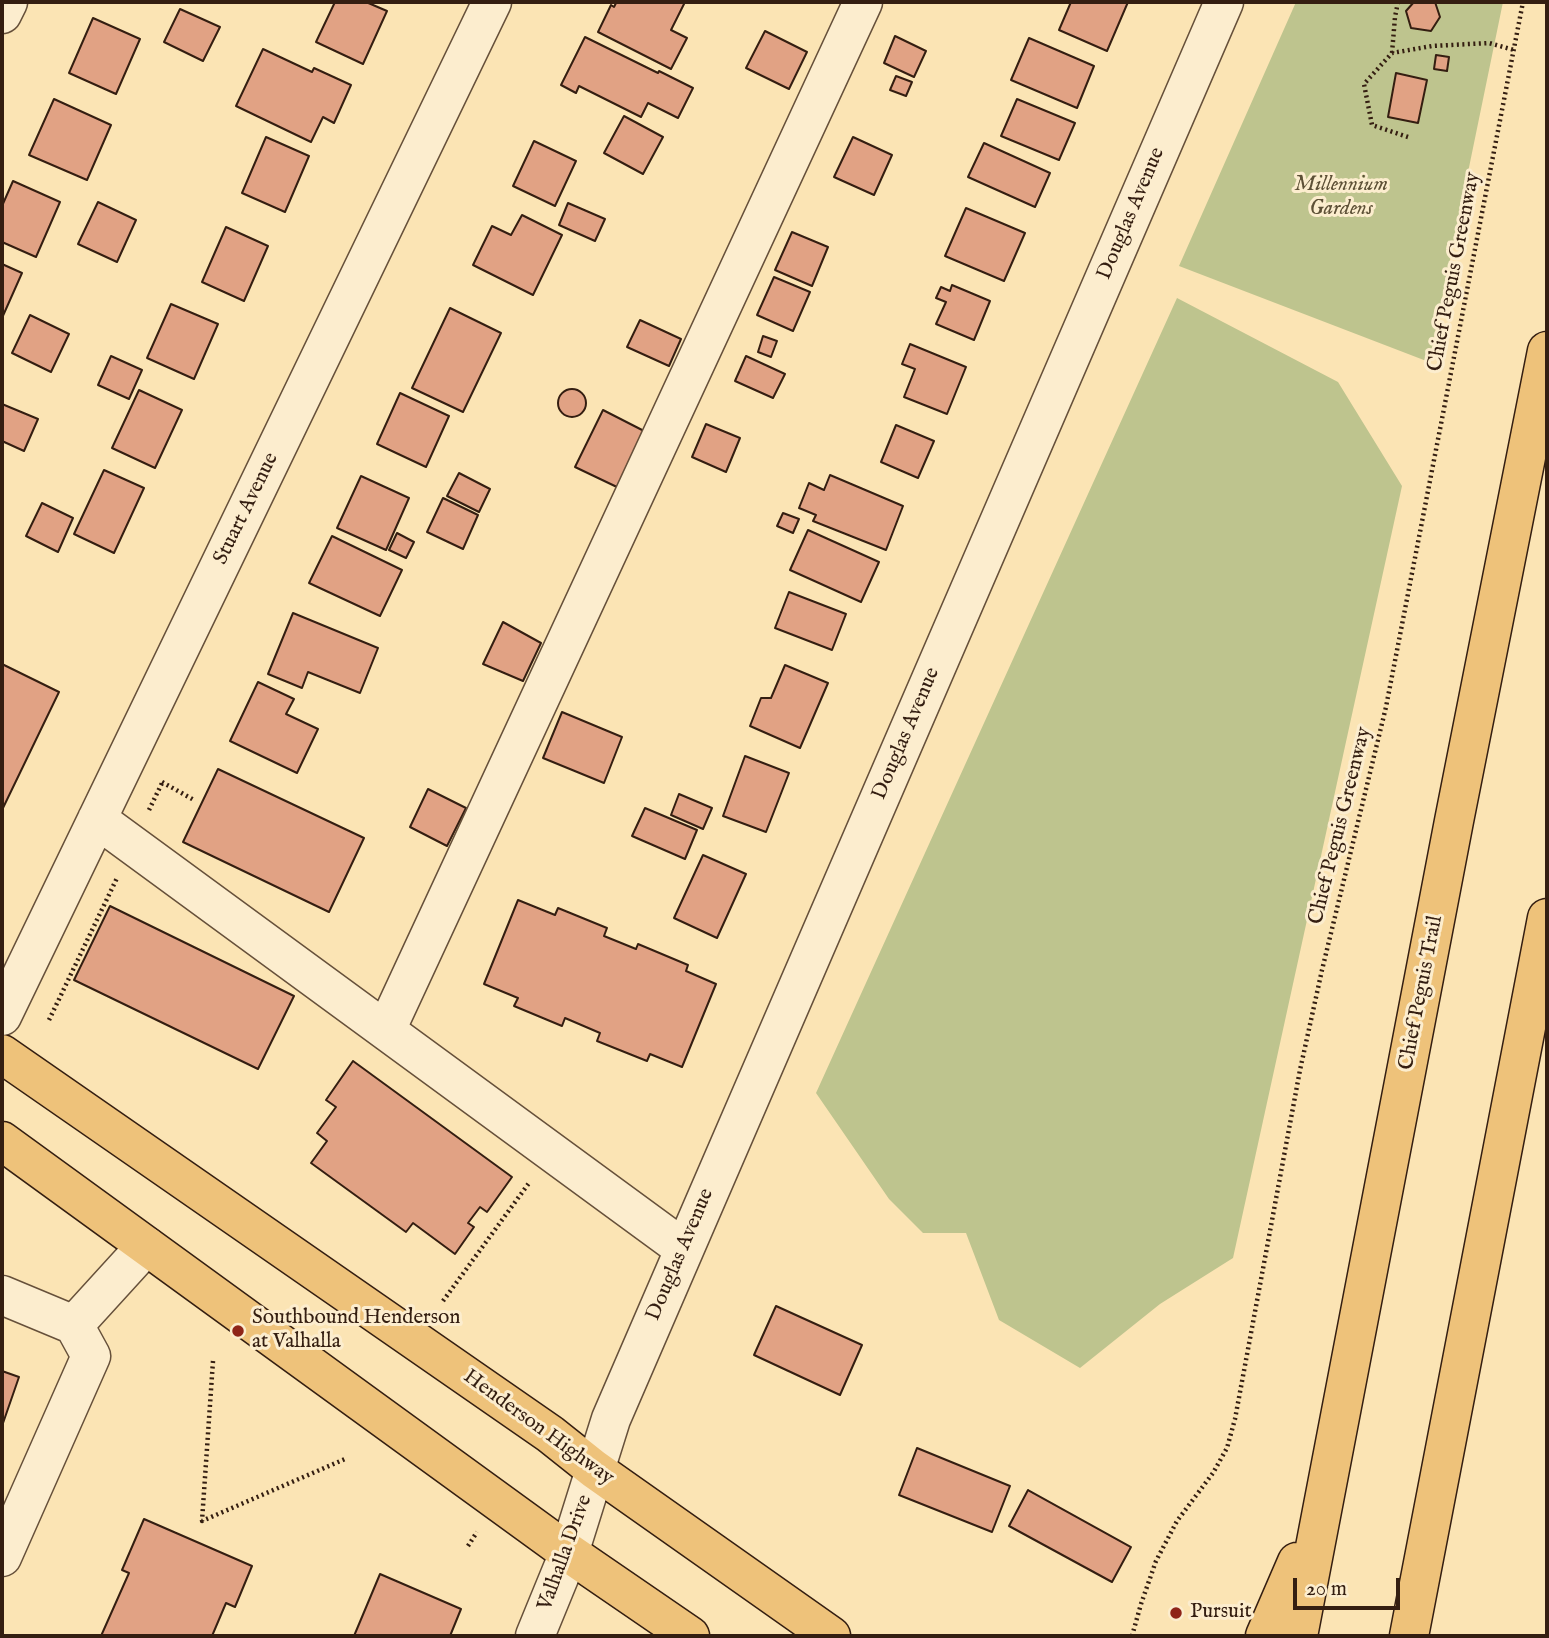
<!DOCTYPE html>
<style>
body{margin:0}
#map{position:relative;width:1549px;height:1638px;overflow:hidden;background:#fbe4b4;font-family:"IM FELL English",serif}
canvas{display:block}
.frame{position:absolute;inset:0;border:4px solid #341e11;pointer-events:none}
.scale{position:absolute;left:1293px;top:1578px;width:107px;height:32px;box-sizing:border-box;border:4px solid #341e11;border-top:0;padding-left:9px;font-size:21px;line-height:24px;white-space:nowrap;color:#341e11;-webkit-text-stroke:5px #fcedce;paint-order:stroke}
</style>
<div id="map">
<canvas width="1549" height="1638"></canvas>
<div class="frame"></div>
<div class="scale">20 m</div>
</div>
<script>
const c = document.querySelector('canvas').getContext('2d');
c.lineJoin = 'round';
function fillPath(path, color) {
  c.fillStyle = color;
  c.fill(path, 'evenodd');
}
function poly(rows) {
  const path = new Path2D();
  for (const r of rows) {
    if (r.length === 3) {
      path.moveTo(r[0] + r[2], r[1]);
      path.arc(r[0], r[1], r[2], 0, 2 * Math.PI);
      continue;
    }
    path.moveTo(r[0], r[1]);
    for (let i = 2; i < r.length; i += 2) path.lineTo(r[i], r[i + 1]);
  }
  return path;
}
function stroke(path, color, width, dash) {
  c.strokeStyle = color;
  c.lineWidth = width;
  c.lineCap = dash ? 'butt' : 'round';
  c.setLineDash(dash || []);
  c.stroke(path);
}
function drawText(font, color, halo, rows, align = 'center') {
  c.font = font + ' "IM FELL English",serif';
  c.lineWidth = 6;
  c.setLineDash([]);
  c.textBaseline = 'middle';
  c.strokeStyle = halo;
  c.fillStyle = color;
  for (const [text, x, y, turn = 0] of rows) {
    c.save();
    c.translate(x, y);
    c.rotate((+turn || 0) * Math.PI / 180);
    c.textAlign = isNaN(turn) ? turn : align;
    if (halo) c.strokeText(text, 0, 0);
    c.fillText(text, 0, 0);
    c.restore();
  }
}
fillPath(poly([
 [1296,2,1503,2,1429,362,1179,266],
 [1177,298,1338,382,1402,486,1233,1258,1160,1304,1080,1368,999,1320,966,1233,923,1233,889,1199,816,1093]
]), '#bec48e');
const building = poly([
 [335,2,366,2,387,11,363,64,316,42,335,2],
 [613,2,685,2,671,30,687,38,671,69,598,32,611,5,614,7,616,3,613,2],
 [1071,2,1128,2,1107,51,1059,30,1071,2],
 [1414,2,1435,2,1440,17,1431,31,1411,28,1406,11,1414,2],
 [180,9,220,27,203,61,164,42,180,9],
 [93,18,140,39,116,94,69,73,93,18],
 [765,31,807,52,789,89,746,68,765,31],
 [895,36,926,51,914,77,884,63,895,36],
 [585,37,658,73,659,71,693,88,678,118,648,103,641,117,579,86,576,93,561,85,585,37],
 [1029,38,1094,66,1077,108,1011,80,1029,38],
 [263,49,312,72,314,68,351,85,334,123,323,117,311,142,236,106,263,49],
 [1436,55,1449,57,1447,71,1434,69,1436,55],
 [1396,73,1427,80,1418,123,1388,117,1396,73],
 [896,76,912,82,906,96,890,90,896,76],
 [54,99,111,125,87,180,29,155,54,99],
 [1017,99,1075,123,1059,160,1001,136,1017,99],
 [624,116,663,137,643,174,604,153,624,116],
 [266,137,309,156,285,212,242,193,266,137],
 [853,137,892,155,874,195,834,177,853,137],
 [534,141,576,161,555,206,513,186,534,141],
 [984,143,1050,173,1035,207,968,177,984,143],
 [13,181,60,202,36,257,2,242,2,206,13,181],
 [98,202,136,220,117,262,78,244,98,202],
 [568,203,605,219,595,241,559,225,568,203],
 [966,208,1025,233,1004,281,945,256,966,208],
 [522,215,562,235,533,295,473,265,492,226,511,235,522,215],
 [226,227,268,246,244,301,202,282,226,227],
 [792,232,828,247,812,286,775,270,792,232],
 [2,264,22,273,2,318,2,264],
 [774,277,810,292,793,331,757,315,774,277],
 [952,285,990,301,974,340,936,324,946,302,936,298,941,287,950,291,952,285],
 [171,304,218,324,194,379,147,358,171,304],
 [450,308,501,333,463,412,412,388,450,308],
 [30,315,69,334,51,372,12,353,30,315],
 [640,320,681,339,669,366,627,347,640,320],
 [763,336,777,341,771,357,758,352,763,336],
 [910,344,966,367,947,414,904,397,915,369,902,364,910,344],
 [111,356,142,370,129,399,98,385,111,356],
 [746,356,785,374,773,398,735,381,746,356],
 [572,403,14],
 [139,390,182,410,155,468,112,448,139,390],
 [400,393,449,416,426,467,377,444,400,393],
 [2,404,38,419,24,451,2,441,2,404],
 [603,410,646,432,619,488,575,467,603,410],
 [706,424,740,438,726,472,692,457,706,424],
 [896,425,934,441,918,478,881,462,896,425],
 [104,470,144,488,114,553,74,534,104,470],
 [459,473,490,489,479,512,447,496,459,473],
 [830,475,903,506,886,550,813,521,816,515,799,508,809,483,824,490,830,475],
 [361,476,409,498,386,550,337,528,361,476],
 [443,498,478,515,463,549,427,532,443,498],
 [42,503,73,518,58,552,26,536,42,503],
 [783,513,799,519,793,533,777,526,783,513],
 [808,530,879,562,861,602,790,570,808,530],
 [397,533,414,542,406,558,389,550,397,533],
 [332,536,402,570,380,616,309,583,332,536],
 [789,592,846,614,832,650,775,628,789,592],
 [293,613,378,648,360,693,308,672,302,688,268,674,293,613],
 [503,622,541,643,523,681,483,664,503,622],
 [2,664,59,692,2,810,2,664],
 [785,665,828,683,800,748,750,726,761,698,771,698,785,665],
 [258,682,294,699,286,714,318,729,297,773,230,741,258,682],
 [562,712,622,737,604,783,543,758,562,712],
 [745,756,789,773,766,832,723,816,745,756],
 [218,769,364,838,329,912,183,842,218,769],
 [428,789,466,808,447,846,410,827,428,789],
 [679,794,712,808,703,829,671,815,679,794],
 [645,808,697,830,685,859,632,836,645,808],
 [703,855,746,874,717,938,674,918,703,855],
 [518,900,555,915,558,908,607,928,604,936,636,949,638,944,688,965,686,971,716,984,682,1067,650,1054,647,1061,597,1041,600,1033,565,1018,562,1026,514,1006,518,998,484,984,518,900],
 [110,906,294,996,258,1069,74,980,110,906],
 [353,1061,512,1177,487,1212,480,1207,468,1223,474,1227,455,1254,413,1223,406,1232,311,1163,327,1141,317,1133,336,1107,326,1100,353,1061],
 [776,1306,862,1345,840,1395,754,1355,776,1306],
 [2,1371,19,1377,2,1426,2,1371],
 [917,1448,1010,1486,992,1532,899,1495,917,1448],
 [1028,1490,1131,1547,1112,1582,1009,1526,1028,1490],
 [144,1519,252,1566,235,1607,226,1603,212,1636,101,1636,129,1573,122,1570,144,1519],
 [380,1574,461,1609,450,1636,354,1636,380,1574]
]);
fillPath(building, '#e1a284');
stroke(building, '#341e11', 2);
const minor = poly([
 [2,14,8,2],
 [97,819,684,1249],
 [2,1016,492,2],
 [386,1030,863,2],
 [2,1295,74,1325,146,1246],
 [2,1557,91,1356,74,1325],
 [535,1636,569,1553,611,1419,1224,2]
]);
const major = poly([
 [2,1054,550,1434,594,1469,831,1636],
 [2,1141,569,1553,690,1636],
 [1265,1636,1297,1562],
 [1298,1636,1454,821,1547,351],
 [1409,1636,1547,918]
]);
stroke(minor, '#66503a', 41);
stroke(major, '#341e11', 41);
stroke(poly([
 [1392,53,1395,17,1398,2],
 [1408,137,1372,125,1364,84,1392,53,1432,46,1489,43,1514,50],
 [162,782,194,800],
 [149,810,162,783],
 [49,1020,117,878],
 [443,1301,529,1183],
 [213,1361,202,1521,345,1459],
 [468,1546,477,1532],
 [1132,1636,1141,1604,1156,1561,1177,1521,1213,1473,1227,1448,1235,1419,1300,1070,1322,970,1386,707,1523,2]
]), '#341e11', 4.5, [2, 3.5]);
stroke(minor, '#fcedce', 38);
stroke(major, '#eec27a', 38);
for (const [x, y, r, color] of [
 [238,1331,7,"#8f2418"],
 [1176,1613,7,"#8f2418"]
]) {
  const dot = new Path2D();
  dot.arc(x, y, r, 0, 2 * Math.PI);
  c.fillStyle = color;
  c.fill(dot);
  stroke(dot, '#fcedce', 2.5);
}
drawText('italic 21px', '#5d5036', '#fcedce', [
 ["Millennium",1341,186],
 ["Gardens",1341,210]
]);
drawText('21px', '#341e11', '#fcedce', [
 ["Douglas Avenue",1132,214,-67],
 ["Chief Peguis Greenway",1455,272,-79],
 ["Stuart Avenue",247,509,-64],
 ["Douglas Avenue",907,734,-67],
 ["Chief Peguis Greenway",1341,826,-76],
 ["Chief Peguis Trail",1422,993,-79],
 ["Douglas Avenue",681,1255,-67],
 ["Henderson Highway",538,1428,36],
 ["Valhalla Drive",566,1553,-70]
]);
drawText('21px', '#341e11', '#fcedce', [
 ["Southbound Henderson",252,1319],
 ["at Valhalla",252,1343],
 ["Pursuit",1190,1613]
], 'left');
</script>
